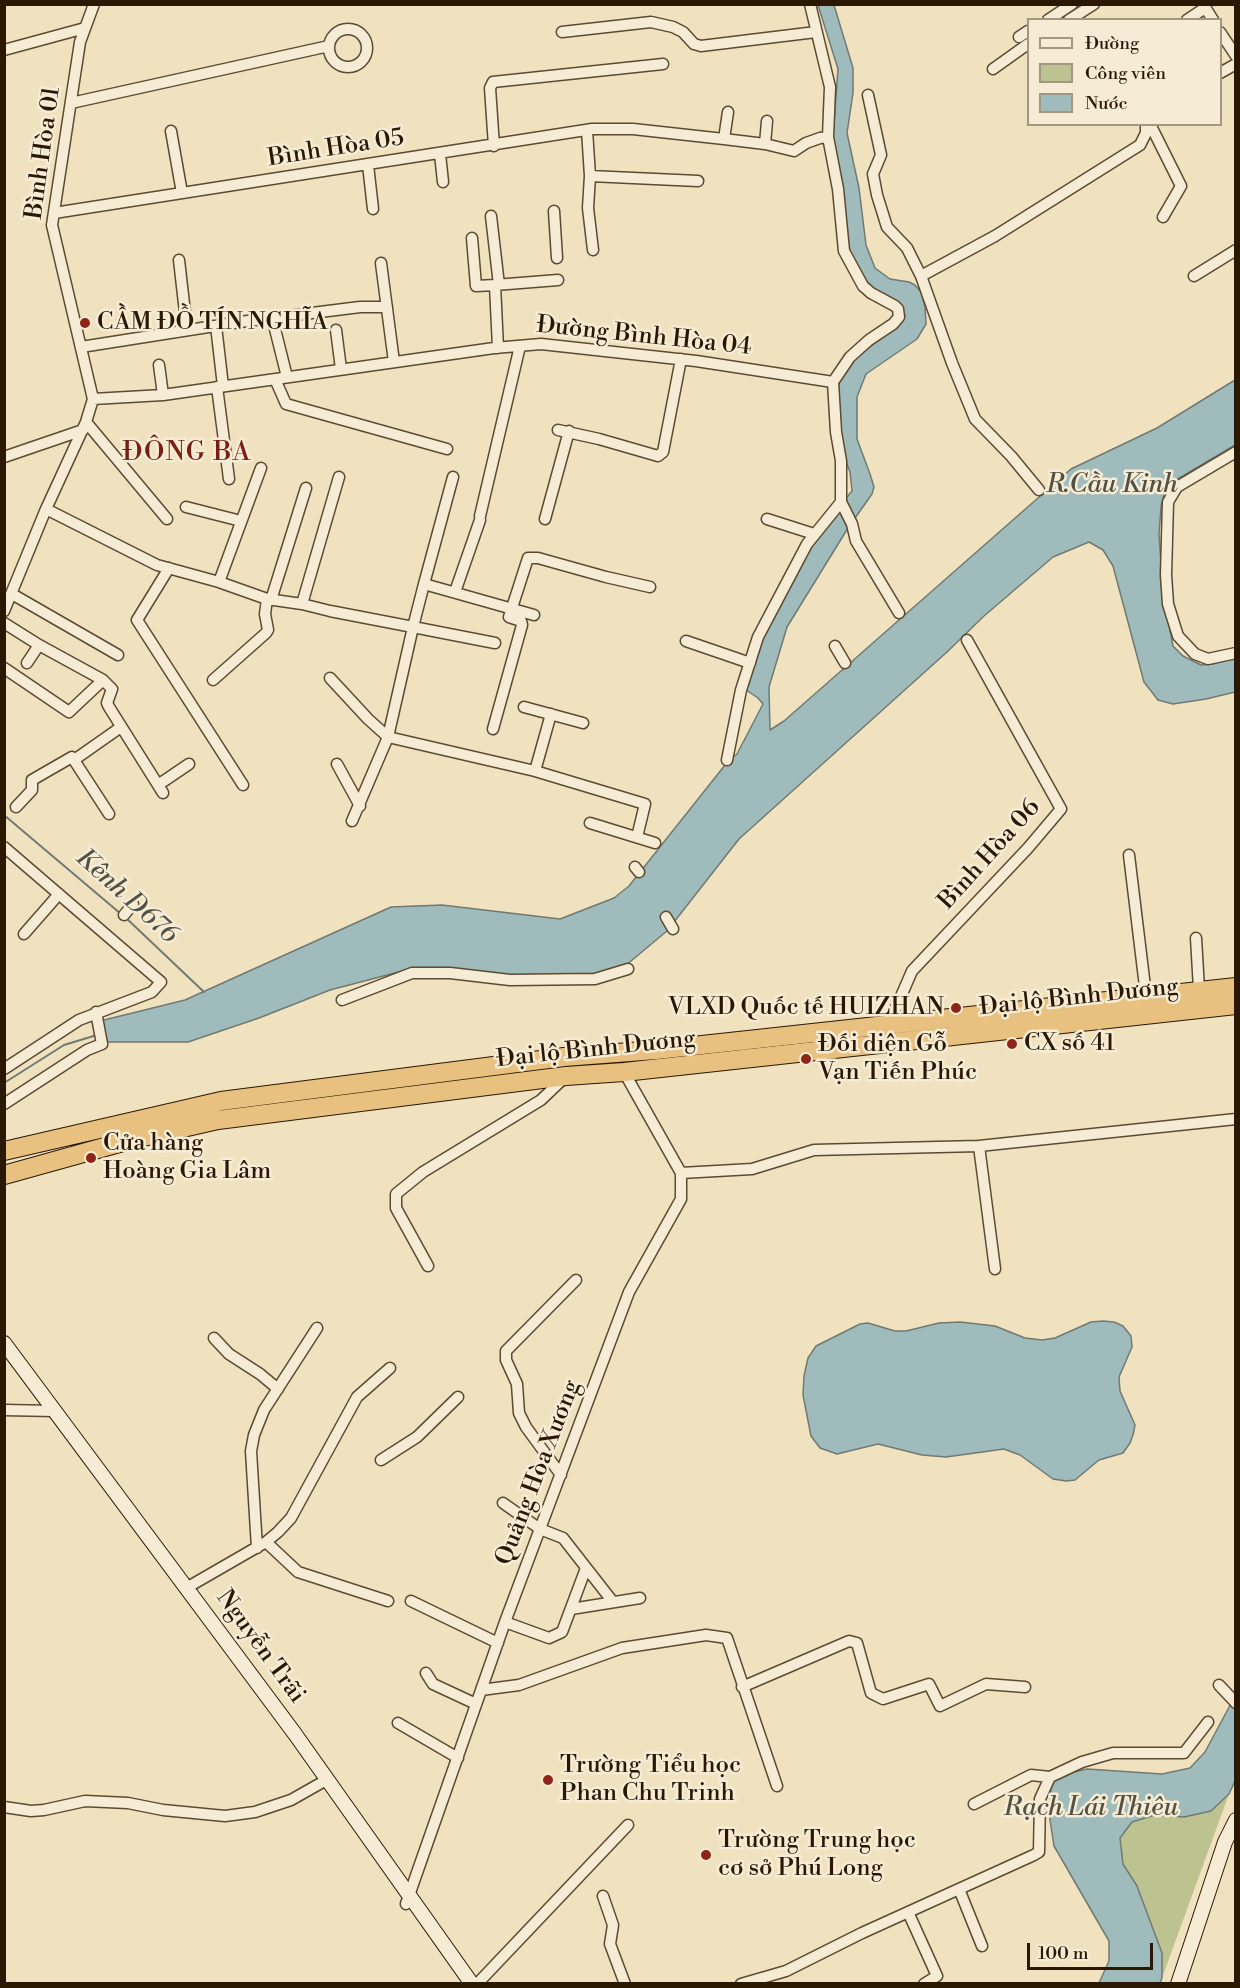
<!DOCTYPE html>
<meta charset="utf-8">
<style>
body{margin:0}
#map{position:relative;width:1240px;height:1988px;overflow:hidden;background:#f1e2bf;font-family:"Libre Bodoni",serif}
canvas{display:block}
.frame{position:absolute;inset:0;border:6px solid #2a1802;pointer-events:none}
.legend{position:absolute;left:1027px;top:18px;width:195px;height:108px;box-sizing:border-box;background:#f6ecd5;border:2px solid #a49781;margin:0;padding:8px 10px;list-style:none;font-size:18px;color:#2a1802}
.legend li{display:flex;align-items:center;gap:12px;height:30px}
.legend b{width:30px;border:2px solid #a49781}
.scale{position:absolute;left:1027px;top:1943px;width:126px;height:27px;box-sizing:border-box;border:3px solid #2a1802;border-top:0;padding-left:8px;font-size:18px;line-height:21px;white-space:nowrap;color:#2a1802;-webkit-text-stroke:4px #f6ecd5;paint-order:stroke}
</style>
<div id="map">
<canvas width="1240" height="1988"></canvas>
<div class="frame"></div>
<ul class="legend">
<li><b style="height:8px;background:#f6ecd5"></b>Đường</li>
<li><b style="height:16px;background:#bcc391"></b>Công viên</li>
<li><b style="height:16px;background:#9fbbbc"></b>Nước</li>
</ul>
<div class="scale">100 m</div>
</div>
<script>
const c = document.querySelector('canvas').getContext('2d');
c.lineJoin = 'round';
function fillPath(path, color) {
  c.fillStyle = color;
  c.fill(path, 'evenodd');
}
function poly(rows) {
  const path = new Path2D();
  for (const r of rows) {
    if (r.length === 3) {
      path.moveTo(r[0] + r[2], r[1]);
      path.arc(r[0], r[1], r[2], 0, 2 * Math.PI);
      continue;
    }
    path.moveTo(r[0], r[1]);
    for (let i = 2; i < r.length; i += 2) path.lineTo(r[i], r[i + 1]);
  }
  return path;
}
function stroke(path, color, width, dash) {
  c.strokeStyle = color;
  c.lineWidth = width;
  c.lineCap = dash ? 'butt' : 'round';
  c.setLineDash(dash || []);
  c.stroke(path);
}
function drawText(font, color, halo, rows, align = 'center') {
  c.font = font + ' "Libre Bodoni",serif';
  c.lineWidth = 5;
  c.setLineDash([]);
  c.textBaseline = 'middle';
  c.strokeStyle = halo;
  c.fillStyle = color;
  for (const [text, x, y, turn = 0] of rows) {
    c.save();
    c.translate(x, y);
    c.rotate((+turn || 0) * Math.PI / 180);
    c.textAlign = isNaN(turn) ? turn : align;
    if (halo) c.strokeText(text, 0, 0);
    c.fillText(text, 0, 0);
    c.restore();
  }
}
fillPath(poly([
 [1229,1794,1162,1978,1162,1953,1137,1886,1123,1864,1120,1838,1132,1822,1155,1815,1184,1817,1211,1811]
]), '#bcc391');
const water = poly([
 [818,5,834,5,853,68,853,93,847,133,859,188,866,245,875,268,890,279,909,282,915,285,921,292,925,307,926,324,917,339,866,374,857,397,857,439,870,474,874,487,872,494,848,528,787,627,769,687,770,730,784,721,1071,469,1157,428,1235,380,1235,445,1166,486,1161,507,1159,534,1163,592,1173,646,1183,656,1201,665,1213,664,1235,657,1235,692,1206,699,1173,704,1158,700,1144,682,1113,566,1103,550,1089,542,1053,557,984,616,947,652,739,839,667,931,625,966,595,975,508,978,410,969,330,990,259,1018,188,1042,102,1042,96,1022,185,1000,391,907,442,905,560,919,614,898,629,886,729,760,737,754,763,704,758,698,746,690,761,638,816,535,852,491,850,472,843,454,837,391,841,377,855,359,876,342,898,327,905,316,900,303,870,287,847,249,833,136,838,69,818,5],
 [1103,1321,1114,1322,1123,1326,1131,1336,1132,1347,1119,1377,1120,1391,1135,1425,1133,1435,1130,1443,1123,1453,1099,1460,1075,1480,1066,1481,1053,1479,1020,1455,1004,1449,946,1457,922,1455,878,1444,837,1454,820,1448,811,1436,803,1395,804,1376,808,1358,816,1346,860,1324,868,1323,895,1331,906,1331,939,1323,960,1322,995,1326,1025,1338,1042,1340,1055,1338,1091,1322,1103,1321],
 [1235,1696,1235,1781,1229,1794,1211,1811,1184,1817,1155,1815,1132,1822,1120,1838,1123,1864,1137,1886,1162,1953,1162,1978,1160,1983,1099,1983,1109,1961,1109,1941,1054,1846,1050,1820,1051,1783,1065,1774,1087,1769,1162,1774,1190,1768,1205,1752,1235,1696]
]);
fillPath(water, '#9fbbbc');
stroke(water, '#707a72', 1.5);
stroke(poly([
 [4,815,121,914],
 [125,917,204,992],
 [4,1083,64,1045,97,1035]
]), '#707a72', 2);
const street = poly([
 [1203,4,1213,20],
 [1048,20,1072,4],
 [1069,20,1094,4],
 [1187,20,1205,8],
 [348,48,19],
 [562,32,651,22,673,27,683,32,694,44,701,46,816,32],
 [1220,32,1236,56],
 [1019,37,1028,31],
 [4,50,85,28],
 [993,69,1028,44],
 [1220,73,1236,64],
 [868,95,881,155,873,174,877,195,887,227,907,248,921,276,995,236,1140,145,1146,133,1146,124],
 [71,103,329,46],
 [1150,124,1181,186,1163,217],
 [587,130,590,176,588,208,593,250],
 [171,131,182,193],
 [724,139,728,112],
 [765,144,767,121],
 [494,146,490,88,493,82,663,64],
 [440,154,443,182],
 [368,165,373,209],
 [590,176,698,181],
 [554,211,557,258],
 [54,213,592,129,633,129,724,139,765,144,794,151,806,143,820,138,828,137,830,87,810,4],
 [491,216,499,285],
 [472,238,476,286,495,285],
 [179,260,187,330],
 [381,263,394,362],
 [921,276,952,363,975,419,1011,456,1039,490],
 [1194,276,1236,250],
 [274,325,287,377],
 [216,326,223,386],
 [336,330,341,369],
 [81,347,240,322,360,307,387,307],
 [498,348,495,285,558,280],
 [159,365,163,395],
 [275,379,286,404,447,449],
 [217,387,229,479],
 [93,399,163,395,494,348,541,344,696,361,833,382],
 [86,422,167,519],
 [558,430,599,439,658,456,663,452,681,359],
 [1236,452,1177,487,1168,502,1166,575,1168,604,1178,636,1195,654,1208,659,1236,653],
 [4,457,83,430],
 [841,502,852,524,856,541,899,613],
 [186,507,241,521],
 [46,509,157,565,219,582,267,599,302,604,330,611,413,627,388,737,352,821],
 [480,516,520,346],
 [545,519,569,431],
 [767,519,814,534],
 [169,568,137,620,243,785],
 [219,582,261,468],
 [424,584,453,477],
 [455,592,480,520],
 [12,594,118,655],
 [271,600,306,488],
 [302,604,339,477],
 [4,611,46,509,86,422,93,399,52,225,80,42,94,4],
 [4,623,39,645,103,680],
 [686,641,750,663],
 [495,643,413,627,424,584,534,615],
 [835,646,845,663],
 [27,663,39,645],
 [4,668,69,712,103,680,112,689,107,703,109,707,163,793],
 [330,678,368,719,388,737,535,771,645,804,637,837],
 [213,680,266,633,268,630,265,614,267,599],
 [524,707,583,723],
 [493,729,522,625,521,621,509,617,528,558,538,558,606,577,650,587],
 [74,760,121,727],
 [727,760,741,690,758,637,807,544,841,502,841,461,836,432,833,382,850,357,869,340,893,324,899,317,898,309,895,306,871,293,863,286,844,251,838,189,828,137],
 [337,764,360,806],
 [535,771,551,714],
 [158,785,189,764],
 [16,807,32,790,32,780,72,757,109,814],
 [590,823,655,843],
 [4,847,161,982,152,992,79,1020,4,1069],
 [1129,855,1146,995],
 [635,867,639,872],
 [124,915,133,904],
 [666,917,673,929],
 [24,934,59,894],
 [1196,938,1199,989],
 [342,1000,412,973,450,973,510,980,595,979,628,969],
 [889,1024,912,971,1028,848,1061,809,967,640],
 [4,1104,87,1050,102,1044,96,1012],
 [979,1146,995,1269],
 [681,1173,752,1169,814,1150,979,1146,1236,1119],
 [428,1266,396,1208,396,1194,423,1172,541,1100,564,1078],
 [214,1338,229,1354,260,1374,278,1389],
 [4,1410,55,1411],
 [381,1460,417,1437,458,1397],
 [561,1475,526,1427,519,1413,517,1384,506,1360,506,1351,576,1280],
 [503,1503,540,1529,563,1538,613,1602],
 [266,1542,298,1572,388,1601],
 [257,1548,251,1451,254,1435,264,1410,317,1328],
 [188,1587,266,1542,278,1532,291,1518,357,1397,390,1368],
 [411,1601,498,1643],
 [571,1609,640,1598],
 [505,1622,549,1638,562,1632,586,1568],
 [426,1673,433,1684,476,1704],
 [1219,1685,1236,1703],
 [742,1687,849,1641,857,1643,871,1693,883,1699,929,1684,940,1706,986,1684,1025,1687],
 [481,1690,519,1685,622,1648,706,1635,727,1638,777,1786],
 [398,1723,458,1758],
 [974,1804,1031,1775,1050,1777],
 [4,1807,31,1811,44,1810,85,1801,128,1803,163,1810,225,1816,255,1812,291,1800,321,1783],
 [959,1889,982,1946],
 [603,1896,613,1925,610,1944,625,1984],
 [406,1904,505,1622,629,1292,681,1199,681,1173,624,1072],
 [908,1912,937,1976,924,1984],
 [477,1984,628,1825],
 [741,1984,786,1971,862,1933,1034,1855,1039,1852,1040,1799,1050,1777,1082,1762,1113,1753,1184,1753,1208,1722]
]);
const secondary = poly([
 [4,1343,295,1734,472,1984],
 [1178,1984,1225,1842,1236,1820]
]);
const highway = poly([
 [4,1151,221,1101,564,1057,656,1050,1236,987],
 [4,1175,130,1140,218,1120,566,1076,624,1072,1236,1005]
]);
stroke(street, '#5c4a31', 13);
stroke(secondary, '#2a1802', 16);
stroke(highway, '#2a1802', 20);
stroke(street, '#f6ecd5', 10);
stroke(secondary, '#f6ecd5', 14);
stroke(highway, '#e8c180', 18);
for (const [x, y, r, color] of [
 [85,323,6,"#8f2418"],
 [956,1008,6,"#8f2418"],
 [1012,1044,6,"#8f2418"],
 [806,1059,6,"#8f2418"],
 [91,1158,6,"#8f2418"],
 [548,1780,6,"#8f2418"],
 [706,1855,6,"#8f2418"]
]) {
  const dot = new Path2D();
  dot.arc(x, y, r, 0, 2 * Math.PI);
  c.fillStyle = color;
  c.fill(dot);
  stroke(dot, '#f6ecd5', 2);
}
drawText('24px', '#2a1802', '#f6ecd5', [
 ["Bình Hòa 05",336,149,-9],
 ["Bình Hòa 01",44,153,-82],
 ["Đường Bình Hòa 04",644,337,6],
 ["Bình Hòa 06",990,855,-48],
 ["Đại lộ Bình Dương",1079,998,-6],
 ["Đại lộ Bình Dương",596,1050,-6],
 ["Quảng Hòa Xương",539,1473,-69],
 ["Nguyễn Trãi",260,1647,54]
]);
drawText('24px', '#2a1802', '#f6ecd5', [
 ["CẦM ĐỒ TÍN NGHĨA",97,323],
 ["VLXD Quốc tế HUIZHAN",944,1008,"right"],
 ["CX số 41",1024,1044],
 ["Đối diện Gỗ",818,1045],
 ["Vạn Tiến Phúc",818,1073],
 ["Cửa hàng",103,1144],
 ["Hoàng Gia Lâm",103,1172],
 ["Trường Tiểu học",560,1766],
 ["Phan Chu Trinh",560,1794],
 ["Trường Trung học",718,1841],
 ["cơ sở Phú Long",718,1869]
], 'left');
c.letterSpacing = '1.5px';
drawText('26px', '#7a1f14', '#f6ecd5', [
 ["ĐÔNG BA",187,454]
]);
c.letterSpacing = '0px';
drawText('italic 26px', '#535143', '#f6ecd5', [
 ["R.Cầu Kinh",1112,486],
 ["Kênh D676",126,897,42],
 ["Rạch Lái Thiêu",1091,1809]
]);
</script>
